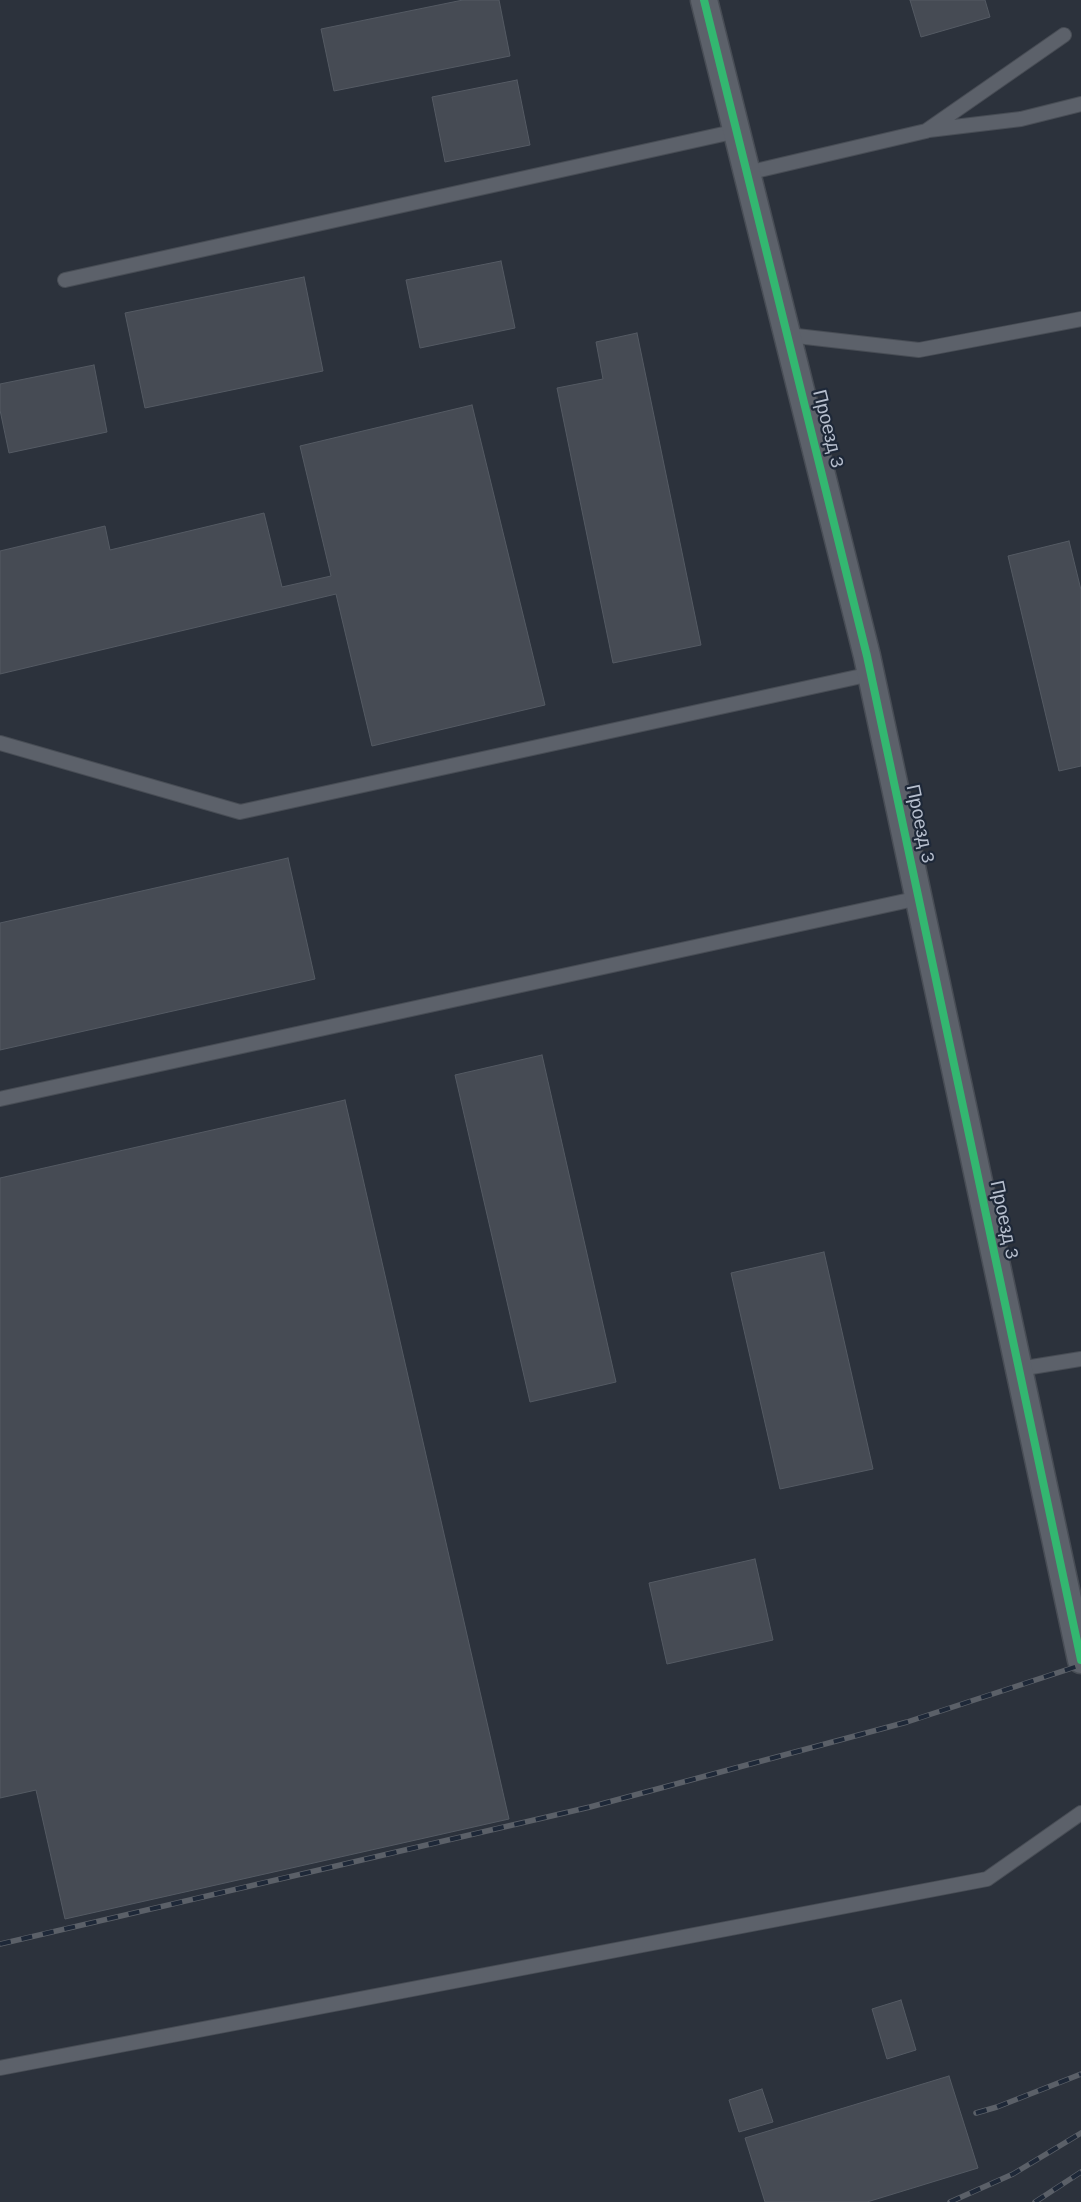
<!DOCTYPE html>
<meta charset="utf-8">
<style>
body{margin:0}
canvas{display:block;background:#2c323c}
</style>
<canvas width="1081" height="2202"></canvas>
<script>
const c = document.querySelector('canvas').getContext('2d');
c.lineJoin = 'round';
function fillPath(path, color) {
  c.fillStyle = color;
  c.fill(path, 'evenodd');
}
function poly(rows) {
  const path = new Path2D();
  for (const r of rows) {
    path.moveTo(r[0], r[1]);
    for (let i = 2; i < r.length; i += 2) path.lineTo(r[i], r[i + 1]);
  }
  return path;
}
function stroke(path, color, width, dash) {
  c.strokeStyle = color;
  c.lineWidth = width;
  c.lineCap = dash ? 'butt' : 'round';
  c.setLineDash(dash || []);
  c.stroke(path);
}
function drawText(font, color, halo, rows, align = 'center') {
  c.font = font + ' Karla,sans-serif';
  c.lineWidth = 4.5;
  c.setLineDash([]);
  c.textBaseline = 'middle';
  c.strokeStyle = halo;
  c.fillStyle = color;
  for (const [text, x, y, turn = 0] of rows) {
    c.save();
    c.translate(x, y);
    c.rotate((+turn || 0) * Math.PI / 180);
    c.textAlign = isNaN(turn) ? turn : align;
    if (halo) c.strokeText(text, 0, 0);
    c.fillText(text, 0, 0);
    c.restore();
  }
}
const building = poly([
 [463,0,499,0,510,56,334,91,321,29,463,0],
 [910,0,985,0,990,17,921,37,910,0],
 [517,80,530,145,445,162,432,97,517,80],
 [501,261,515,328,420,348,406,280,501,261],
 [304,277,323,371,145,408,125,313,304,277],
 [637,333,701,645,613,663,557,388,603,379,596,342,637,333],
 [94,365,107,432,9,453,0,410,0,384,94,365],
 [472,405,545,705,372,746,336,594,0,674,0,551,105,526,110,550,264,513,282,587,331,576,300,446,472,405],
 [1069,541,1081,590,1081,766,1059,771,1008,556,1069,541],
 [288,858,315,979,0,1050,0,923,288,858],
 [542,1055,616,1382,530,1402,455,1075,542,1055],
 [345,1100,509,1819,65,1919,36,1790,0,1798,0,1178,345,1100],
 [824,1252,873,1469,780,1489,731,1273,824,1252],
 [755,1559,773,1640,667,1664,649,1583,755,1559],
 [901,2000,916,2050,887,2059,872,2009,901,2000],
 [949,2076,978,2168,867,2202,765,2202,745,2138,949,2076],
 [762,2089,773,2122,739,2132,729,2100,762,2089]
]);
fillPath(building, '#464b54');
stroke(building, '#545a63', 1);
const lane = poly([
 [929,130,1021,119,1081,104],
 [747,173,926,131,1064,35],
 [65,280,737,131],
 [788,335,919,350,1081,319],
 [0,743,240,812,871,674],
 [0,1099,919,898],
 [1019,1369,1081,1359],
 [0,2068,987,1879,1081,1813]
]);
const street = poly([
 [704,0,867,656,1081,1660]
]);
stroke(lane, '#484d55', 16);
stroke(street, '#484d55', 29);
stroke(lane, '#5c616a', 14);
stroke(street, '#5c616a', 26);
const rail = poly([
 [0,1944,590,1807,907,1722,1081,1665],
 [976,2113,997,2107,1081,2074],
 [950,2202,1013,2174,1081,2133],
 [1035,2202,1081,2172]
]);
stroke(rail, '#5b6068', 5.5);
stroke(rail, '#1e2838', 4, [11]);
stroke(poly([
 [704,0,867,656,1081,1660]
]), '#33b770', 8);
drawText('19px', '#b6becd', '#1e2838', [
 ["Проезд 3",828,429,76],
 ["Проезд 3",920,824,78],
 ["Проезд 3",1004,1220,78]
]);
</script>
